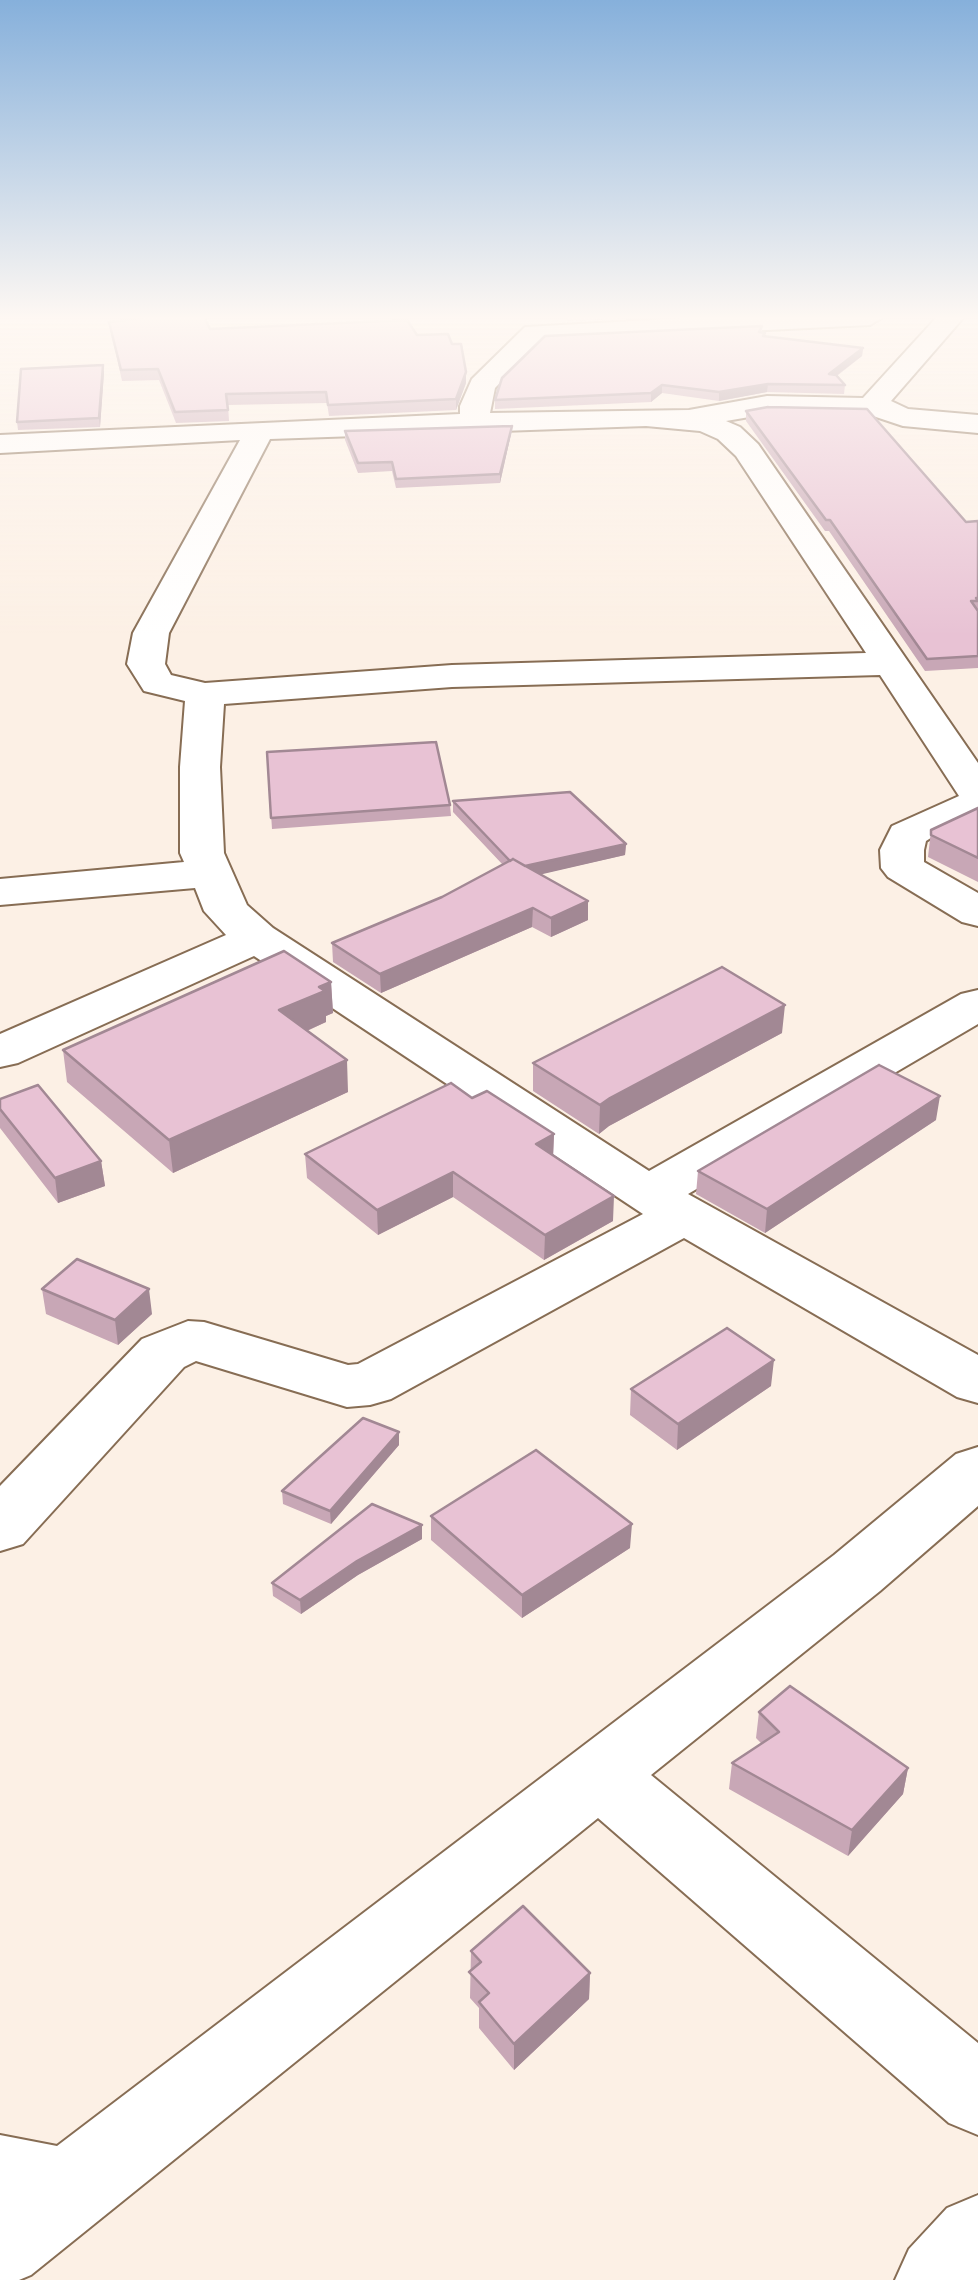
<!DOCTYPE html>
<style>
body{margin:0}
canvas{display:block;background:#fcf0e5}
</style>
<canvas width="978" height="2280"></canvas>
<script>
const c = document.querySelector('canvas').getContext('2d');
c.lineJoin = 'round';
function poly(rows) {
  const path = new Path2D();
  for (const r of rows) {
    path.moveTo(r[0], r[1]);
    for (let i = 2; i < r.length; i += 2) path.lineTo(r[i], r[i + 1]);
  }
  return path;
}
function stroke(path, color, width, dash) {
  c.strokeStyle = color;
  c.lineWidth = width;
  c.lineCap = dash ? 'butt' : 'round';
  c.setLineDash(dash || []);
  c.stroke(path);
}
function fillPath(path, color) {
  c.fillStyle = color;
  c.fill(path, 'evenodd');
}
const minor = poly([
 [706,317,883,317,870,325,541,341,495,388,490,413,689,410,767,396,863,398,937,317,964,317,891,401,908,409,978,415,978,433,903,426,873,416,767,414,726,421,740,427,758,444,978,763,978,818,937,834,926,841,924,850,924,862,978,893,978,926,962,922,888,877,881,868,880,850,892,826,959,796,880,675,452,687,224,704,220,767,224,853,247,905,273,928,649,1171,961,994,978,990,978,1024,688,1194,978,1355,978,1403,957,1397,684,1238,391,1399,370,1405,347,1407,196,1361,184,1367,23,1544,0,1551,0,1486,142,1339,188,1321,204,1322,348,1365,358,1364,643,1214,254,956,18,1063,0,1067,0,1034,226,935,204,911,195,888,0,905,0,879,184,862,180,853,180,767,185,701,144,691,127,664,133,633,240,440,0,453,0,435,460,414,460,406,472,379,525,327,706,317],
 [646,426,700,431,718,439,736,456,866,653,452,665,205,683,171,675,165,664,169,633,270,439,646,426],
 [978,1447,978,1506,880,1591,651,1775,978,2043,978,2135,949,2123,598,1818,31,2275,19,2280,0,2280,0,2135,57,2146,834,1555,956,1454,978,1447],
 [978,2195,978,2280,895,2280,909,2249,947,2208,978,2195]
]);
stroke(minor, '#876d54', 4);
fillPath(minor, '#fff');
fillPath(poly([
 [567,317,667,317,567,321],
 [109,322,210,329,417,335,466,383,456,410,329,416,327,403,228,405,229,421,176,423,159,380,122,381],
 [762,326,762,332,765,336,863,348,862,356,837,376,845,385,844,394,767,392,719,401,662,393,651,402,495,409,495,400],
 [103,365,104,373,100,427,18,430,17,422],
 [746,411,966,522,978,521,978,668,925,671,829,531,825,531,746,421],
 [512,426,511,434,500,483,396,488,392,471,358,473,345,440,345,431],
 [267,752,450,805,451,816,272,829],
 [453,801,626,844,625,855,540,874,588,901,588,920,551,937,532,927,381,993,333,962,332,943,442,897,503,865,453,812],
 [978,808,978,882,928,857,931,830],
 [331,982,333,1013,326,1016,326,1022,307,1031,348,1092,173,1173,67,1082,63,1050],
 [782,1033,609,1126,599,1134,533,1091,533,1063],
 [472,1098,554,1134,553,1155,613,1221,544,1260,453,1197,378,1235,307,1178,305,1154],
 [0,1099,101,1161,105,1186,58,1203,0,1128],
 [936,1120,765,1233,696,1194,698,1171],
 [42,1289,152,1314,118,1345,46,1314],
 [771,1386,677,1450,630,1415,631,1389],
 [399,1432,399,1445,331,1524,283,1504,282,1491],
 [431,1516,630,1548,522,1618,431,1540],
 [422,1525,422,1539,358,1575,301,1614,273,1596,272,1583],
 [759,1712,908,1768,903,1794,848,1856,729,1789,732,1763,762,1744,756,1738],
 [471,1951,590,1973,589,1999,514,2070,479,2028,479,2008,470,1998]
]), '#c8a7b6');
fillPath(poly([
 [863,348,862,356,828,382,829,374],
 [103,365,104,373,100,427,99,418],
 [466,372,466,383,456,410,456,399],
 [768,384,767,392,719,401,719,392],
 [662,385,662,393,651,402,651,393],
 [512,426,511,434,500,483,500,474],
 [626,844,625,855,517,880,517,868],
 [588,901,588,920,551,937,551,918],
 [533,908,532,927,381,993,380,974],
 [331,982,333,1013,326,1016,326,1022,282,1042,279,1010,319,987],
 [785,1005,782,1033,609,1126,599,1134,600,1105,610,1098],
 [347,1060,348,1092,173,1173,169,1140],
 [940,1096,936,1120,765,1233,767,1209],
 [554,1134,553,1159,536,1144],
 [101,1161,105,1186,58,1203,55,1178],
 [453,1172,453,1197,378,1235,377,1210],
 [614,1196,613,1221,544,1260,545,1235],
 [149,1289,152,1314,118,1345,115,1320],
 [774,1360,771,1386,677,1450,678,1424],
 [399,1432,399,1445,331,1524,330,1511],
 [632,1524,630,1548,522,1618,522,1595],
 [422,1525,422,1539,358,1575,301,1614,300,1600,357,1561],
 [908,1768,903,1794,848,1856,852,1830],
 [590,1973,589,1999,514,2070,514,2044]
]), '#a28894');
const building = poly([
 [149,317,204,317,210,329,407,320,417,335,448,334,452,344,461,344,466,372,456,399,328,405,326,392,226,394,228,410,175,412,158,369,121,370,109,322,149,317],
 [762,326,759,332,765,333,763,336,863,348,829,374,836,375,845,385,768,384,719,392,662,385,651,393,495,400,502,378,545,336,762,326],
 [103,365,99,418,17,422,21,369,103,365],
 [768,407,867,409,966,522,978,521,978,598,976,598,978,601,971,601,978,611,978,656,927,659,830,520,826,520,746,411,768,407],
 [512,426,500,474,396,479,392,462,358,463,345,431,512,426],
 [436,742,450,805,271,818,267,752,436,742],
 [570,792,626,844,525,866,513,859,510,861,453,801,570,792],
 [978,808,978,858,931,835,931,830,978,808],
 [513,859,588,901,551,918,533,908,380,974,332,943,442,897,513,859],
 [284,951,331,982,319,987,325,991,279,1010,347,1060,169,1140,63,1050,284,951],
 [722,967,785,1005,610,1098,600,1105,533,1063,722,967],
 [879,1065,940,1096,767,1209,698,1171,879,1065],
 [451,1083,472,1098,487,1091,554,1134,536,1144,614,1196,545,1235,453,1172,377,1210,305,1154,451,1083],
 [38,1085,101,1161,55,1178,0,1109,0,1099,38,1085],
 [77,1259,149,1289,115,1320,42,1289,77,1259],
 [727,1328,774,1360,678,1424,631,1389,727,1328],
 [363,1418,399,1432,330,1511,282,1491,363,1418],
 [536,1450,632,1524,522,1595,431,1516,536,1450],
 [372,1504,422,1525,357,1561,300,1600,272,1583,372,1504],
 [790,1686,908,1768,852,1830,732,1763,779,1732,759,1712,790,1686],
 [523,1906,590,1973,514,2044,479,2002,489,1993,469,1972,481,1962,471,1951,523,1906]
]);
fillPath(building, '#e8c2d4');
stroke(building, '#a28894', 2.5);
const sky = c.createLinearGradient(0, 0, 0, 636);
sky.addColorStop(0, '#86b0db');
sky.addColorStop(0.5, '#fef8f3');
sky.addColorStop(1, '#fef8f300');
c.fillStyle = sky;
c.fillRect(0, 0, 978, 636);
</script>
